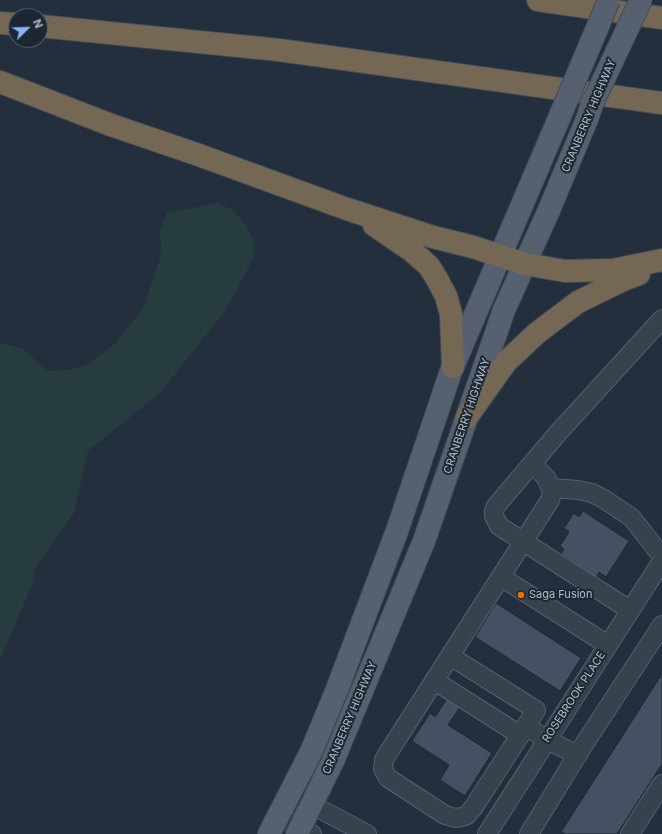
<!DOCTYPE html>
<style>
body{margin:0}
#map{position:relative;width:662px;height:834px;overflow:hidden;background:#242f3e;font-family:Inter,sans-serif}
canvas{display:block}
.north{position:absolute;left:8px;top:8px;width:40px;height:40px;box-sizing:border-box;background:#1d2633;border:1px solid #59626f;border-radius:50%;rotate:67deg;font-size:11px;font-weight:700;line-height:16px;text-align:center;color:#b4bcc9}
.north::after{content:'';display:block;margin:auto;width:14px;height:18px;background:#8ab4f8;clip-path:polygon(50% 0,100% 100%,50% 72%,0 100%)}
</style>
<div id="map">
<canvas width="662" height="834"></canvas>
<div class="north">N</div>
</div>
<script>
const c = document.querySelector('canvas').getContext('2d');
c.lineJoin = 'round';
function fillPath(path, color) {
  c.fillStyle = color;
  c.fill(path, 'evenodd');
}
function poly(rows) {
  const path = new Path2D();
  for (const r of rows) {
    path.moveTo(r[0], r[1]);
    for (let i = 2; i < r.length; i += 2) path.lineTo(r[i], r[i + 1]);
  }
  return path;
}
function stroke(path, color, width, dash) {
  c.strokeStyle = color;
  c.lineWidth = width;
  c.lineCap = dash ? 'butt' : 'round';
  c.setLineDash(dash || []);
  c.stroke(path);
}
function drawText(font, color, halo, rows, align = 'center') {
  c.font = font + ' Inter,sans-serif';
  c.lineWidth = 4;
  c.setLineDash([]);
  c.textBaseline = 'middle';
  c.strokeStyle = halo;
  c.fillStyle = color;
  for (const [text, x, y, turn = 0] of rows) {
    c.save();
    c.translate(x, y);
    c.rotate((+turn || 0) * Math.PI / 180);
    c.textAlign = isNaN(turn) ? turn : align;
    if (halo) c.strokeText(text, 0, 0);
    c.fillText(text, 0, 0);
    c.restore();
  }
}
fillPath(poly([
 [218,203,233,210,247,226,254,243,253,259,226,310,160,393,88,451,74,513,34,570,33,583,0,660,0,343,22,348,48,371,70,370,87,365,116,343,143,308,161,256,160,231,167,213]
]), '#263c3f');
const building = poly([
 [583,511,629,541,606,577,599,572,596,577,561,554,564,549,560,546,569,532,564,528,574,513,579,517,583,511],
 [496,603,581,658,560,691,475,637,496,603],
 [662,674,662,764,617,834,565,834,561,832,662,674],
 [449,696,462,704,448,725,492,753,465,796,440,780,449,765,412,741,430,713,435,717,449,696]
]);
fillPath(building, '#455162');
stroke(building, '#1f2835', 1);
const minor = poly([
 [551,488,578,490,592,493,604,499,632,518,656,549,662,555],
 [501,577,608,645],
 [630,610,499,526,494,516,494,511,496,506,558,433,662,319],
 [450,656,550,500,552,493,547,479,532,463],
 [435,681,520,735],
 [526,726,473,808,467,815,462,817,455,818,445,815,388,778,383,769,384,760,388,753,450,656,536,710,526,726,547,740,578,755],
 [290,793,367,834],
 [279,816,312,834],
 [487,834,662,561],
 [529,834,579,752,662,625],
 [630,834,662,784]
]);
const major = poly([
 [269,834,311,752,336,692,397,531,451,371,560,116],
 [297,834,333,761,424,541,504,310,549,210,587,119]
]);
const highway = poly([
 [538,0,662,18],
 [0,23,16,24],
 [40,26,279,50,662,103],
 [0,82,111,125,196,154,347,209,433,237,473,247,525,264,565,271,613,270,662,260],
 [374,225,412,251,429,266,437,279,446,296,451,314,453,367],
 [467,417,506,362,537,333,578,302,623,280,639,274]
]);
stroke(minor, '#565f6c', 20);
stroke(major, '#414a57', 24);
stroke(highway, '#434c59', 24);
stroke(minor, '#38414e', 18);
stroke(major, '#56606e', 22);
stroke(highway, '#746855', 22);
const majorBridge = poly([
 [560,116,609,0],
 [587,119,592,104,641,0]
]);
stroke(majorBridge, '#414a57', 24, []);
stroke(majorBridge, '#56606e', 22);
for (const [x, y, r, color] of [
 [521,595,4,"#e8710a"]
]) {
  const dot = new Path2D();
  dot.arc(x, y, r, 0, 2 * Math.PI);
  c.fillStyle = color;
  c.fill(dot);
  stroke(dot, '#1d2633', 1.5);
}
drawText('11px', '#b4bcc9', '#1d2633', [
 ["CRANBERRY HIGHWAY",589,116,-67],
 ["CRANBERRY HIGHWAY",467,416,-71],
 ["ROSEBROOK PLACE",574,697,-57],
 ["CRANBERRY HIGHWAY",350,718,-67]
]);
drawText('11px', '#b4bcc9', '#1d2633', [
 ["Saga Fusion",529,595]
], 'left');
</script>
